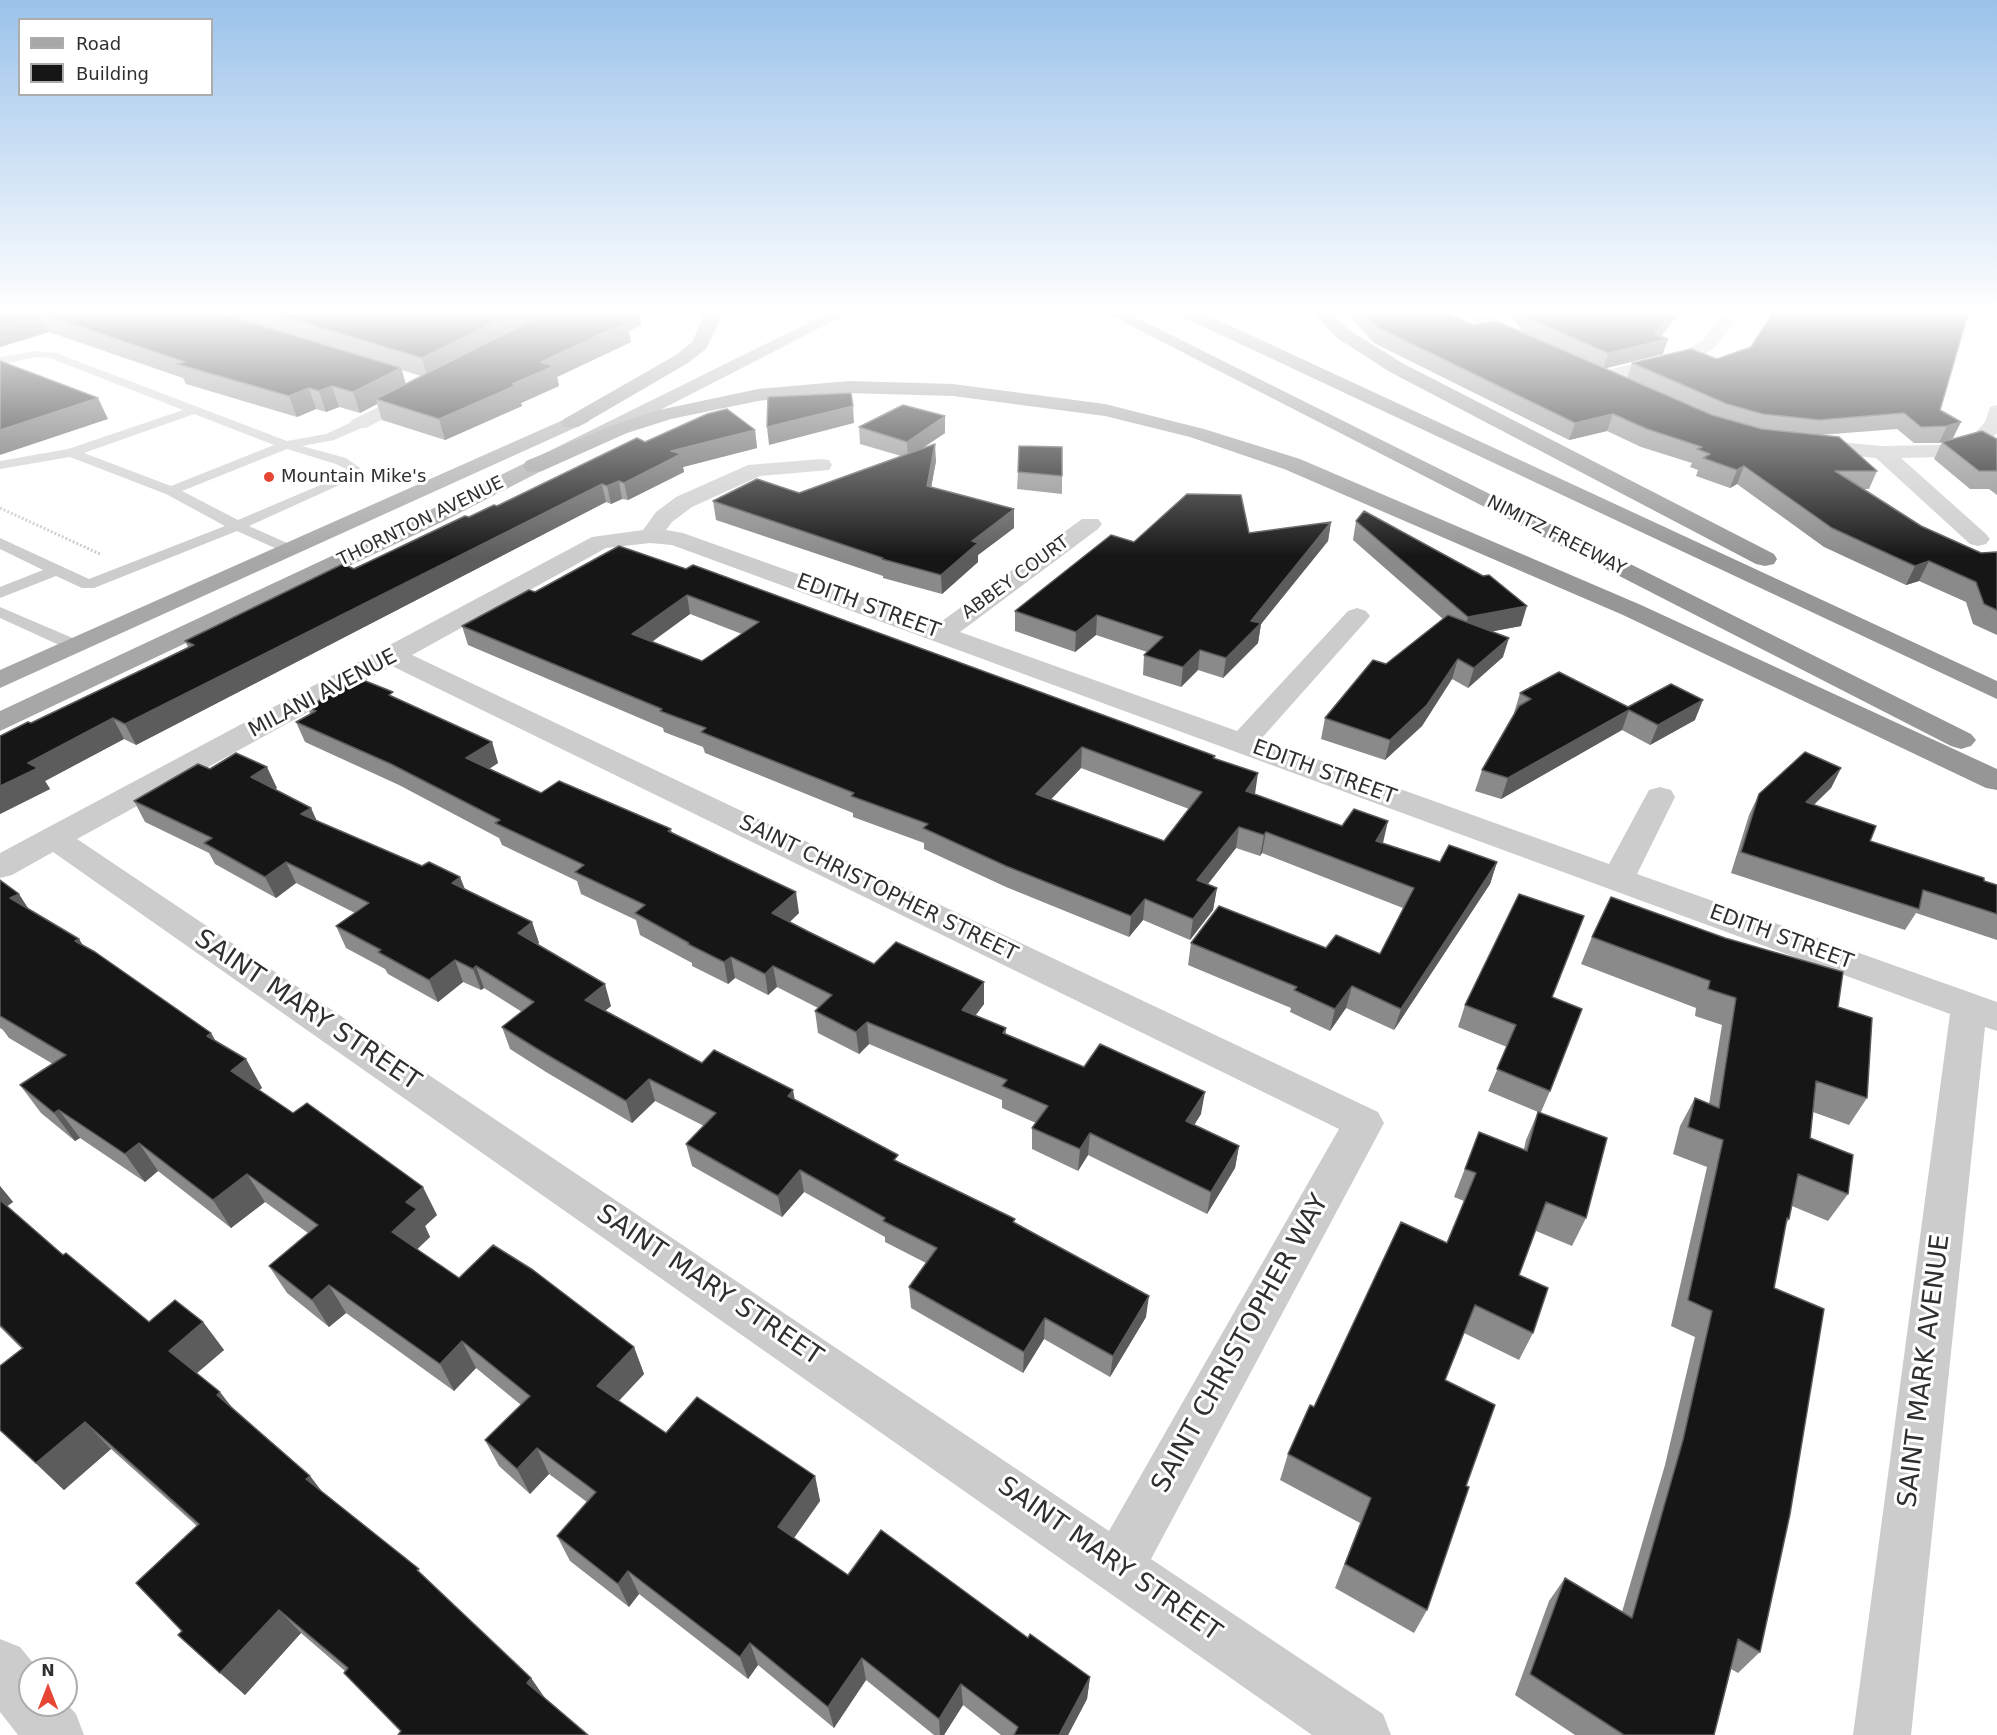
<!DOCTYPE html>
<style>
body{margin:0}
#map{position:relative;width:1997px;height:1735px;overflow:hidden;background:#fff;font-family:"DejaVu Sans",sans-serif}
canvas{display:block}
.legend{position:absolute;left:18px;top:18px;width:195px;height:78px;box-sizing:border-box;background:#fff;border:2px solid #acacac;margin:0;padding:8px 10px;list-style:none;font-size:18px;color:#2f2f2f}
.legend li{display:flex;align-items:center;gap:12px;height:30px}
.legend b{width:30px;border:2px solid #acacac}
.north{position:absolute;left:18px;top:1657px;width:60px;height:60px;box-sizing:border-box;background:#fff;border:2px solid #acacac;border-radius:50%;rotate:0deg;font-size:16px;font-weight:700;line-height:24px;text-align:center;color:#2f2f2f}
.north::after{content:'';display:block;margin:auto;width:21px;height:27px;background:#e54532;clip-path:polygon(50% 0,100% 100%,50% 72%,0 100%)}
</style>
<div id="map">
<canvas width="1997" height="1735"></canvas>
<ul class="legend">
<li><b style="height:8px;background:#a7a7a7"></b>Road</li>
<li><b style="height:16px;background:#161616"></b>Building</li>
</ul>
<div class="north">N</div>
</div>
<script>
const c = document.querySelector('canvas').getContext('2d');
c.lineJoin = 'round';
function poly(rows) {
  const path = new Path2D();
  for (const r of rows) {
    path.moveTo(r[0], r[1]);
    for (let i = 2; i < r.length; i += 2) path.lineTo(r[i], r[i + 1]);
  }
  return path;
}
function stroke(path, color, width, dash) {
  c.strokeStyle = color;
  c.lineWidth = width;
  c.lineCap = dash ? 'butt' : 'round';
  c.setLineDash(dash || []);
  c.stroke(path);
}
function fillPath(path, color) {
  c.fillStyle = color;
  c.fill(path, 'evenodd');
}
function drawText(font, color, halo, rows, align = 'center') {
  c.font = font + ' "DejaVu Sans",sans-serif';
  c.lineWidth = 6;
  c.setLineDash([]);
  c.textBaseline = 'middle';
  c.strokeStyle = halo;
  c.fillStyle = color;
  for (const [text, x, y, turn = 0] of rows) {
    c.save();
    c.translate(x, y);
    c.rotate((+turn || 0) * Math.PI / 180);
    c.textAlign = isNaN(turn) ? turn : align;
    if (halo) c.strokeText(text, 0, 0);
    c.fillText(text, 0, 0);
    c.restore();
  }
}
stroke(poly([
 [0,508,100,554]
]), '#ccc', 3, [2, 2]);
fillPath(poly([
 [35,351,56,353,287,441,326,434,354,421,364,421,364,427,334,440,302,446,346,458,360,468,357,477,249,526,296,547,299,550,296,553,286,553,237,531,94,588,82,588,56,576,0,598,0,587,43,570,0,549,0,538,89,579,225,526,166,494,70,457,0,469,0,461,68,449,183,410,50,358,35,357,0,365,0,357,35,351],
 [194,414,274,445,171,486,84,453,194,414],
 [287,449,336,464,346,469,344,475,238,520,182,491,287,449],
 [0,607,82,642,84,646,76,651,70,650,0,618,0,607]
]), '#ccc');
fillPath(poly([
 [1468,314,1486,314,1535,344,1526,349,1520,348,1477,325,1468,314],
 [1721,314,1738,314,1716,347,1697,359,1602,383,1593,377,1595,373,1685,351,1704,339,1721,314],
 [419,387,429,393,426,397,366,428,352,428,349,424,352,420,419,387],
 [1997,405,1997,433,1988,442,1941,457,1901,458,1986,534,1990,539,1986,544,1978,546,1970,544,1876,458,1807,451,1800,449,1797,445,1800,441,1807,439,1882,446,1939,445,1974,434,1985,422,1990,407,1997,405],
 [821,459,829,460,832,465,829,470,760,476,692,507,672,522,666,530,683,533,938,624,1082,519,1098,519,1102,524,1098,529,960,632,1237,731,1348,611,1357,608,1366,611,1370,616,1366,621,1261,739,1609,864,1649,790,1660,787,1671,790,1675,797,1637,874,1997,1002,1997,1031,1985,1027,1911,1735,1853,1735,1950,1014,672,545,650,543,606,548,412,655,1378,1112,1384,1123,1151,1559,1383,1714,1391,1735,1312,1735,53,852,12,875,0,878,0,853,592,537,643,530,656,512,676,497,748,465,821,459],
 [392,666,1339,1129,1109,1531,77,839,392,666],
 [0,1639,20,1647,38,1669,30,1669,30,1705,66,1705,66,1703,76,1714,84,1735,18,1735,0,1712,0,1639]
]), '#ccc');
fillPath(poly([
 [826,314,847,314,444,521,0,731,0,711,428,511,826,314],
 [581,412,588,414,591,418,588,422,0,688,0,670,581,412]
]), '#a7a7a7');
fillPath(poly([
 [701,314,718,314,720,320,706,349,688,363,578,427,564,427,561,423,564,419,676,355,692,342,702,320,701,314],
 [1108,314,1129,314,1971,734,1976,740,1971,746,1961,749,1951,746,1108,314],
 [1183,314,1205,314,1997,681,1997,699,1185,318,1183,314],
 [1314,314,1332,314,1349,330,1404,364,1774,554,1777,559,1774,564,1765,566,1756,564,1390,372,1337,338,1314,314],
 [849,381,953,384,1105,404,1204,429,1300,459,1641,605,1997,769,1997,790,1986,788,1623,615,1284,469,1190,437,1105,416,953,396,849,393,805,395,758,401,671,419,627,433,542,471,534,472,526,471,523,466,526,461,613,425,659,410,758,389,849,381]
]), '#969696');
fillPath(poly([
 [0,314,645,314,640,316,641,325,629,331,631,342,557,377,559,386,521,403,522,406,445,440,382,420,377,404,360,413,339,407,326,412,316,409,297,417,186,384,183,378,49,332,0,347],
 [402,370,411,373,421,376,406,384],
 [1348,314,1451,314,1453,316,1474,325,1519,330,1520,328,1510,314,1679,314,1661,336,1663,354,1605,368,1627,378,1632,363,1717,359,1940,410,1953,438,1939,443,1914,443,1897,429,1820,435,1877,471,1869,489,1864,489,1921,526,1981,553,1997,552,1997,635,1973,624,1966,602,1919,581,1906,585,1824,547,1737,484,1730,488,1696,476,1698,470,1690,467,1692,463,1641,447,1607,431,1569,440,1374,343],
 [945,416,945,433,922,448,936,461,931,487,1014,528,978,555,978,562,942,594,883,578,883,576,716,520,713,501,799,493,901,456,860,444,859,427],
 [755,430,757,448,683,467,684,472,628,500,622,499,611,504,606,502,136,745,124,739,45,781,50,789,0,814,0,736,31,723,188,647,185,641,645,442],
 [1997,439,1997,495,1989,489,1970,489,1934,459,1942,442],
 [1018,472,1062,476,1062,494,1017,489],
 [1356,521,1521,626,1493,631,1503,657,1468,688,1452,679,1422,726,1385,760,1321,739,1325,718,1386,664,1443,619,1353,540],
 [1331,522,1328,541,1261,624,1258,643,1223,678,1198,670,1181,687,1143,675,1144,655,1147,652,1096,635,1075,652,1015,631,1015,611,1134,542,1249,533],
 [619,546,1215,756,1214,759,1255,794,1383,843,1440,862,1497,862,1490,884,1394,1030,1346,1008,1330,1031,1290,1012,1291,1008,1188,965,1191,943,1326,948,1380,954,1403,908,1262,853,1260,856,1236,848,1207,885,1217,888,1213,910,1190,940,1143,920,1129,937,1006,887,924,849,924,843,853,817,853,813,705,753,703,747,664,732,663,728,468,645,462,626,535,592],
 [690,614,742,634,702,661,652,642],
 [1081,768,1189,809,1164,841,1051,799],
 [1520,693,1628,707,1695,720,1650,745,1622,730,1501,799,1475,791,1482,770,1514,714,1514,713],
 [395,698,492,742,498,763,489,769,541,793,671,829,672,833,799,913,790,922,874,964,984,982,984,1004,975,1016,1006,1028,1006,1034,1084,1067,1201,1114,1194,1125,1239,1146,1235,1168,1207,1214,1088,1155,1078,1171,1032,1149,1032,1128,1036,1123,1002,1108,1002,1100,869,1044,859,1054,818,1033,815,1011,818,1008,777,987,768,995,735,978,728,984,692,966,692,963,640,935,636,920,581,894,577,881,502,845,499,838,399,785,305,742,296,722,310,714,308,707],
 [1841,768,1831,788,1814,805,1870,841,1997,885,1997,940,1916,913,1905,930,1731,873,1749,815,1759,794],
 [210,769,277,788,275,789,311,808,317,821,422,866,460,877,465,889,532,922,539,943,538,944,611,1006,605,1011,702,1063,795,1100,899,1162,1015,1224,1146,1317,1110,1377,1044,1339,1023,1373,911,1308,909,1287,926,1263,885,1242,885,1237,804,1192,782,1217,692,1166,686,1144,704,1126,655,1101,632,1123,546,1072,510,1049,502,1027,522,1012,484,988,481,990,463,982,438,1002,388,974,385,969,346,948,336,926,355,913,296,883,276,898,215,864,209,853,145,822,134,801],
 [0,880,29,910,211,1033,215,1040,246,1059,262,1088,259,1090,437,1215,425,1226,430,1237,417,1249,459,1278,634,1347,644,1374,619,1401,666,1433,815,1476,820,1501,794,1538,848,1575,1028,1638,1090,1677,1087,1699,1068,1735,1001,1735,963,1705,944,1735,934,1735,866,1680,834,1728,758,1665,748,1679,639,1594,629,1607,570,1561,557,1536,587,1502,549,1474,530,1494,499,1466,485,1440,521,1405,476,1368,454,1391,346,1313,329,1327,287,1293,269,1266,308,1233,265,1202,231,1228,158,1171,145,1182,80,1138,75,1141,41,1113,20,1085,53,1064,9,1038,3,1030,0,1028],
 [1592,937,1838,1007,1867,1098,1849,1125,1813,1112,1810,1138,1848,1194,1828,1221,1792,1206,1789,1219,1785,1225,1774,1288,1760,1652,1738,1673,1731,1669,1714,1735,1575,1735,1515,1695,1549,1601,1565,1578,1622,1612,1665,1465,1695,1337,1671,1326,1707,1167,1673,1154,1680,1126,1695,1098,1709,1104,1722,1025,1695,1016,1696,1008,1581,964],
 [1552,997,1550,1091,1541,1112,1586,1218,1572,1246,1536,1231,1519,1275,1533,1333,1519,1360,1464,1333,1445,1380,1466,1486,1427,1610,1414,1633,1335,1588,1360,1523,1280,1480,1288,1454,1314,1407,1447,1243,1464,1201,1454,1197,1479,1132,1524,1149,1526,1140,1538,1112,1488,1091,1507,1047,1458,1027,1465,1005],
 [0,1186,13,1202,7,1206,63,1255,149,1322,203,1322,224,1350,197,1373,232,1407,310,1476,322,1492,425,1578,531,1678,545,1698,401,1732,344,1673,345,1671,301,1633,245,1695,182,1631,197,1526,111,1449,64,1490,0,1430,22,1349,0,1327]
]), '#8a8a8a');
fillPath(poly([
 [37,314,41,314,49,332,0,347,0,325],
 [512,314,554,314,428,379,422,358],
 [620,314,645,314,640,316,641,325,629,331,631,342,557,377,559,386,521,403,522,406,445,440,439,419,541,362,611,318],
 [1671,314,1679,314,1656,342,1668,339,1663,354,1603,369,1608,353,1655,334],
 [401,368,407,389,376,399,377,404,360,413,353,392],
 [332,386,339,407,326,412,319,391],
 [309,388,316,409,297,417,289,396],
 [98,398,108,419,0,455,0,430],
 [853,406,854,423,769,445,767,427],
 [1613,414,1607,431,1569,440,1575,423],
 [945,416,945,433,908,458,907,442],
 [1961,422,1953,438,1939,443,1947,426],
 [755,430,757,448,683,467,684,472,628,500,624,483,671,451],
 [935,444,936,461,928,504,927,486],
 [1744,466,1737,484,1730,488,1737,470],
 [619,481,622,499,611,504,607,486],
 [602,484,606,502,136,745,125,724],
 [1014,509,1014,528,978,555,978,562,942,594,941,575,972,541],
 [1331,522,1328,541,1261,624,1258,643,1223,678,1226,658,1251,621],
 [1929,561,1919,581,1906,585,1915,566],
 [687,595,690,614,636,653,632,634],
 [1527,606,1521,626,1463,637,1468,617],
 [1097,615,1096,635,1075,652,1076,632],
 [1509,638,1503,657,1468,688,1474,668],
 [1200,650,1198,670,1181,687,1183,667],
 [1458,659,1452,679,1422,726,1385,760,1390,740],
 [1703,700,1695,720,1650,745,1658,725],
 [1629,710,1622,730,1501,799,1508,778],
 [113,718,124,739,45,781,50,789,0,814,0,786,28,763],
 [492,742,498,763,473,779,466,758],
 [1082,747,1081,768,1036,815,1036,794],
 [267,767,277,788,260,798,251,777],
 [1841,768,1831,788,1795,822,1806,802],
 [1258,773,1255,794,1246,791],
 [311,808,320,829,301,814],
 [1388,821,1383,843,1371,862,1376,841],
 [1239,827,1236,848,1194,902,1197,880],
 [1266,832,1262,853,1260,856,1264,835],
 [286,862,296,883,276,898,265,877],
 [1497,862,1490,884,1394,1030,1401,1009],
 [460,877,468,898,452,883],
 [1217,888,1213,910,1190,940,1193,919],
 [796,892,799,913,776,934,772,913],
 [19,894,37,922,10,898],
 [1145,899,1143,920,1129,937,1131,916],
 [532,922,539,943,525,954,518,933],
 [79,939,97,967,75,941],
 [731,957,735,978,728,984,724,962],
 [455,960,463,982,438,1002,429,980],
 [476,966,484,988,481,990,473,969],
 [773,966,777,987,768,995,765,974],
 [984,982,984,1004,963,1032,962,1010],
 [605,984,611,1006,591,1022,585,1000],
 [1352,986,1346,1008,1330,1031,1335,1009],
 [867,1022,869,1044,859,1054,856,1032],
 [211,1033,227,1062,207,1036],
 [246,1059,262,1088,247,1099,231,1071],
 [649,1079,655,1101,632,1123,626,1101],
 [793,1090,797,1112,788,1096],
 [1205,1092,1201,1114,1183,1143,1186,1121],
 [59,1110,80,1138,75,1141,54,1113],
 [1090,1133,1088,1155,1078,1171,1080,1149],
 [139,1143,158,1171,145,1182,125,1154],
 [1239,1146,1235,1168,1207,1214,1211,1192],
 [800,1170,804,1192,782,1217,778,1196],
 [247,1174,265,1202,231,1228,213,1200],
 [0,1186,13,1202,2,1210,0,1207],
 [423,1187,437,1215,425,1226,430,1237,406,1260,392,1232,406,1202],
 [329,1285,346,1313,329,1327,312,1300],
 [1149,1296,1146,1317,1110,1377,1113,1356],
 [1045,1318,1044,1339,1023,1373,1024,1352],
 [203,1322,224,1350,191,1378,169,1351],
 [462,1341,476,1368,454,1391,440,1364],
 [634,1347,644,1374,608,1412,597,1386],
 [220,1392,241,1419,217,1395],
 [85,1422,111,1449,64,1490,36,1463],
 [537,1448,549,1474,530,1494,517,1469],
 [310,1476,330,1502,306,1479],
 [815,1476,820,1501,784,1552,778,1527],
 [628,1571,639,1594,629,1607,618,1584],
 [279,1610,301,1633,245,1695,220,1673],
 [750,1643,758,1665,748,1679,740,1657],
 [862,1658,866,1680,834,1728,828,1707],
 [1090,1677,1087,1699,1068,1735,1059,1735],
 [531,1678,546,1700,527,1683],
 [961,1684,963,1705,944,1735,940,1735,939,1719]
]), '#5c5c5c');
const building = poly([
 [0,314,37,314,0,325,0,314],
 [43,314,223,314,401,368,353,392,332,386,319,391,309,388,289,396,177,364,185,362,43,314],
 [276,314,512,314,422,358,276,314],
 [544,314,620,314,611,318,627,322,541,362,554,366,512,384,517,385,439,419,376,399,544,314],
 [1365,314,1451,314,1453,316,1474,325,1496,321,1712,415,1762,429,1839,437,1877,471,1835,471,1921,526,1981,553,1997,552,1997,610,1984,604,1976,582,1929,561,1915,566,1832,528,1744,466,1737,470,1703,458,1710,454,1697,449,1702,447,1647,429,1613,414,1575,423,1377,327,1365,314],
 [1524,314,1671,314,1655,334,1668,339,1608,353,1523,316,1525,316,1524,314],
 [1772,314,1968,314,1940,410,1961,422,1947,426,1921,427,1904,413,1819,420,1763,414,1727,404,1632,363,1691,349,1717,359,1751,347,1772,314],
 [0,361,98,398,0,430,0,361],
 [851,393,853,406,767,427,768,397,851,393],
 [903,405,945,416,907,442,859,427,903,405],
 [727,409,755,430,671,451,681,454,624,483,619,481,607,486,602,484,125,724,113,718,28,763,38,768,0,786,0,736,28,722,31,723,194,645,185,641,343,564,354,569,465,516,469,517,494,505,497,506,637,438,645,442,707,414,727,409],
 [1982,431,1997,439,1997,471,1979,471,1942,442,1982,431],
 [935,444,927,486,1014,509,972,541,978,543,941,575,882,559,883,558,713,501,757,479,799,493,935,444],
 [1019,446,1062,447,1062,476,1018,472,1019,446],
 [1187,494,1241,495,1249,533,1331,522,1251,621,1261,623,1226,658,1200,650,1183,667,1144,655,1163,637,1097,615,1076,632,1015,611,1111,535,1134,542,1187,494],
 [1364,511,1483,576,1489,575,1527,606,1468,617,1356,521,1364,511],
 [619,546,686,569,693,565,1215,756,1213,758,1258,773,1246,791,1342,826,1354,809,1388,821,1376,841,1440,862,1449,845,1497,862,1401,1009,1352,986,1335,1009,1294,990,1297,987,1191,943,1219,906,1326,948,1336,935,1380,954,1414,888,1266,832,1264,835,1239,827,1197,880,1217,888,1193,919,1145,899,1131,916,1006,866,923,828,928,824,851,796,854,793,701,732,706,728,660,711,662,709,462,626,529,590,535,592,619,546],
 [687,595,759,622,702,661,632,634,687,595],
 [1082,747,1202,792,1164,841,1036,794,1082,747],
 [1448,615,1509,638,1474,668,1458,659,1427,705,1390,740,1325,718,1373,660,1386,664,1448,615],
 [1559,672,1628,707,1671,684,1703,700,1658,725,1629,710,1508,778,1482,770,1519,706,1531,699,1520,693,1559,672],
 [358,678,393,692,389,695,492,742,466,758,541,793,559,781,671,829,668,831,796,892,772,913,809,932,874,964,896,942,984,982,962,1010,1006,1028,1003,1033,1084,1067,1100,1044,1205,1092,1186,1121,1239,1146,1211,1192,1090,1133,1080,1149,1032,1128,1048,1106,1002,1086,1007,1080,867,1022,856,1032,815,1011,832,995,773,966,765,974,731,957,724,962,688,944,689,943,635,913,645,905,575,872,584,865,495,823,500,820,391,764,296,722,316,711,308,707,358,678],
 [1805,752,1841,768,1806,802,1876,826,1870,841,1984,878,1984,881,1997,885,1997,914,1923,890,1919,909,1741,852,1759,794,1805,752],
 [236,753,267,767,251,777,311,808,301,814,422,866,429,862,460,877,452,883,532,922,518,933,605,984,585,1000,702,1063,714,1050,793,1090,788,1096,898,1155,894,1160,1015,1219,1013,1222,1149,1296,1113,1356,1045,1318,1024,1352,909,1287,937,1248,883,1221,885,1218,800,1170,778,1196,686,1144,716,1113,649,1079,626,1101,539,1050,502,1027,534,1002,476,966,473,969,455,960,429,980,378,952,381,950,336,926,369,903,286,862,265,877,204,843,212,838,134,801,198,764,210,769,236,753],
 [0,880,19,894,10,898,79,939,75,941,95,952,211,1033,207,1036,246,1059,231,1071,293,1113,307,1103,423,1187,406,1202,417,1209,392,1232,459,1278,493,1245,533,1270,634,1347,597,1386,666,1433,697,1397,815,1476,778,1527,848,1575,881,1530,1028,1638,1030,1634,1090,1677,1059,1735,1014,1735,1018,1727,961,1684,939,1719,862,1658,828,1707,750,1643,740,1657,628,1571,618,1584,557,1536,596,1492,537,1448,517,1469,485,1440,530,1396,462,1341,440,1364,329,1285,312,1300,269,1266,318,1225,247,1174,213,1200,139,1143,125,1154,59,1110,54,1113,20,1085,66,1055,0,1016,0,880],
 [1519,894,1584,916,1552,997,1582,1009,1550,1091,1497,1069,1516,1025,1465,1005,1519,894],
 [1611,897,1725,938,1843,972,1838,1007,1872,1018,1867,1098,1816,1081,1810,1138,1853,1155,1848,1194,1798,1174,1789,1219,1787,1218,1774,1288,1824,1309,1790,1514,1760,1652,1738,1639,1714,1735,1624,1735,1530,1674,1565,1578,1632,1618,1683,1440,1712,1311,1688,1300,1723,1140,1688,1127,1695,1098,1719,1108,1736,998,1708,989,1710,981,1592,937,1611,897],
 [1538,1112,1607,1138,1586,1218,1546,1202,1519,1275,1548,1288,1533,1333,1475,1305,1445,1380,1495,1405,1466,1486,1469,1487,1427,1610,1345,1564,1371,1498,1288,1454,1310,1405,1314,1407,1401,1222,1447,1243,1476,1173,1465,1169,1479,1132,1527,1151,1538,1112],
 [0,1200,63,1255,66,1253,149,1322,175,1300,203,1322,169,1351,220,1392,217,1395,310,1476,306,1479,419,1569,417,1570,531,1678,527,1683,588,1735,398,1735,401,1731,344,1673,348,1668,279,1610,220,1673,178,1635,182,1631,136,1583,199,1524,85,1422,36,1463,0,1430,0,1366,23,1348,0,1325,0,1200]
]);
fillPath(building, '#161616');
stroke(building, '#5c5c5c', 1.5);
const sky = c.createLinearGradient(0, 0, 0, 557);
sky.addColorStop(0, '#9bc2ea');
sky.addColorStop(0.56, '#fff');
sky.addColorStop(1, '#ffffff00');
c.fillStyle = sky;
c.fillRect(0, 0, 1997, 557);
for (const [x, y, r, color] of [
 [269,477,6,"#e54532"]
]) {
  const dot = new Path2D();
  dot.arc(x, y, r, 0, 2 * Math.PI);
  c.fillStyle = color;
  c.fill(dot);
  stroke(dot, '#fff', 2);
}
drawText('18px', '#2f2f2f', '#fff', [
 ["Mountain Mike's",281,477]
], 'left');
drawText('18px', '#2f2f2f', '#fff', [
 ["THORNTON AVENUE",421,522,-26],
 ["NIMITZ FREEWAY",1556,536,27],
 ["ABBEY COURT",1016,578,-36]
]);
drawText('21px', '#2f2f2f', '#fff', [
 ["EDITH STREET",868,607,20],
 ["MILANI AVENUE",323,694,-28],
 ["EDITH STREET",1324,773,20],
 ["SAINT CHRISTOPHER STREET",878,889,26],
 ["EDITH STREET",1781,938,20]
]);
drawText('26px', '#2f2f2f', '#fff', [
 ["SAINT MARY STREET",307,1011,34],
 ["SAINT MARY STREET",709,1286,34],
 ["SAINT CHRISTOPHER WAY",1241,1344,-61],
 ["SAINT MARK AVENUE",1925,1371,-83],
 ["SAINT MARY STREET",1109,1560,35]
]);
</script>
